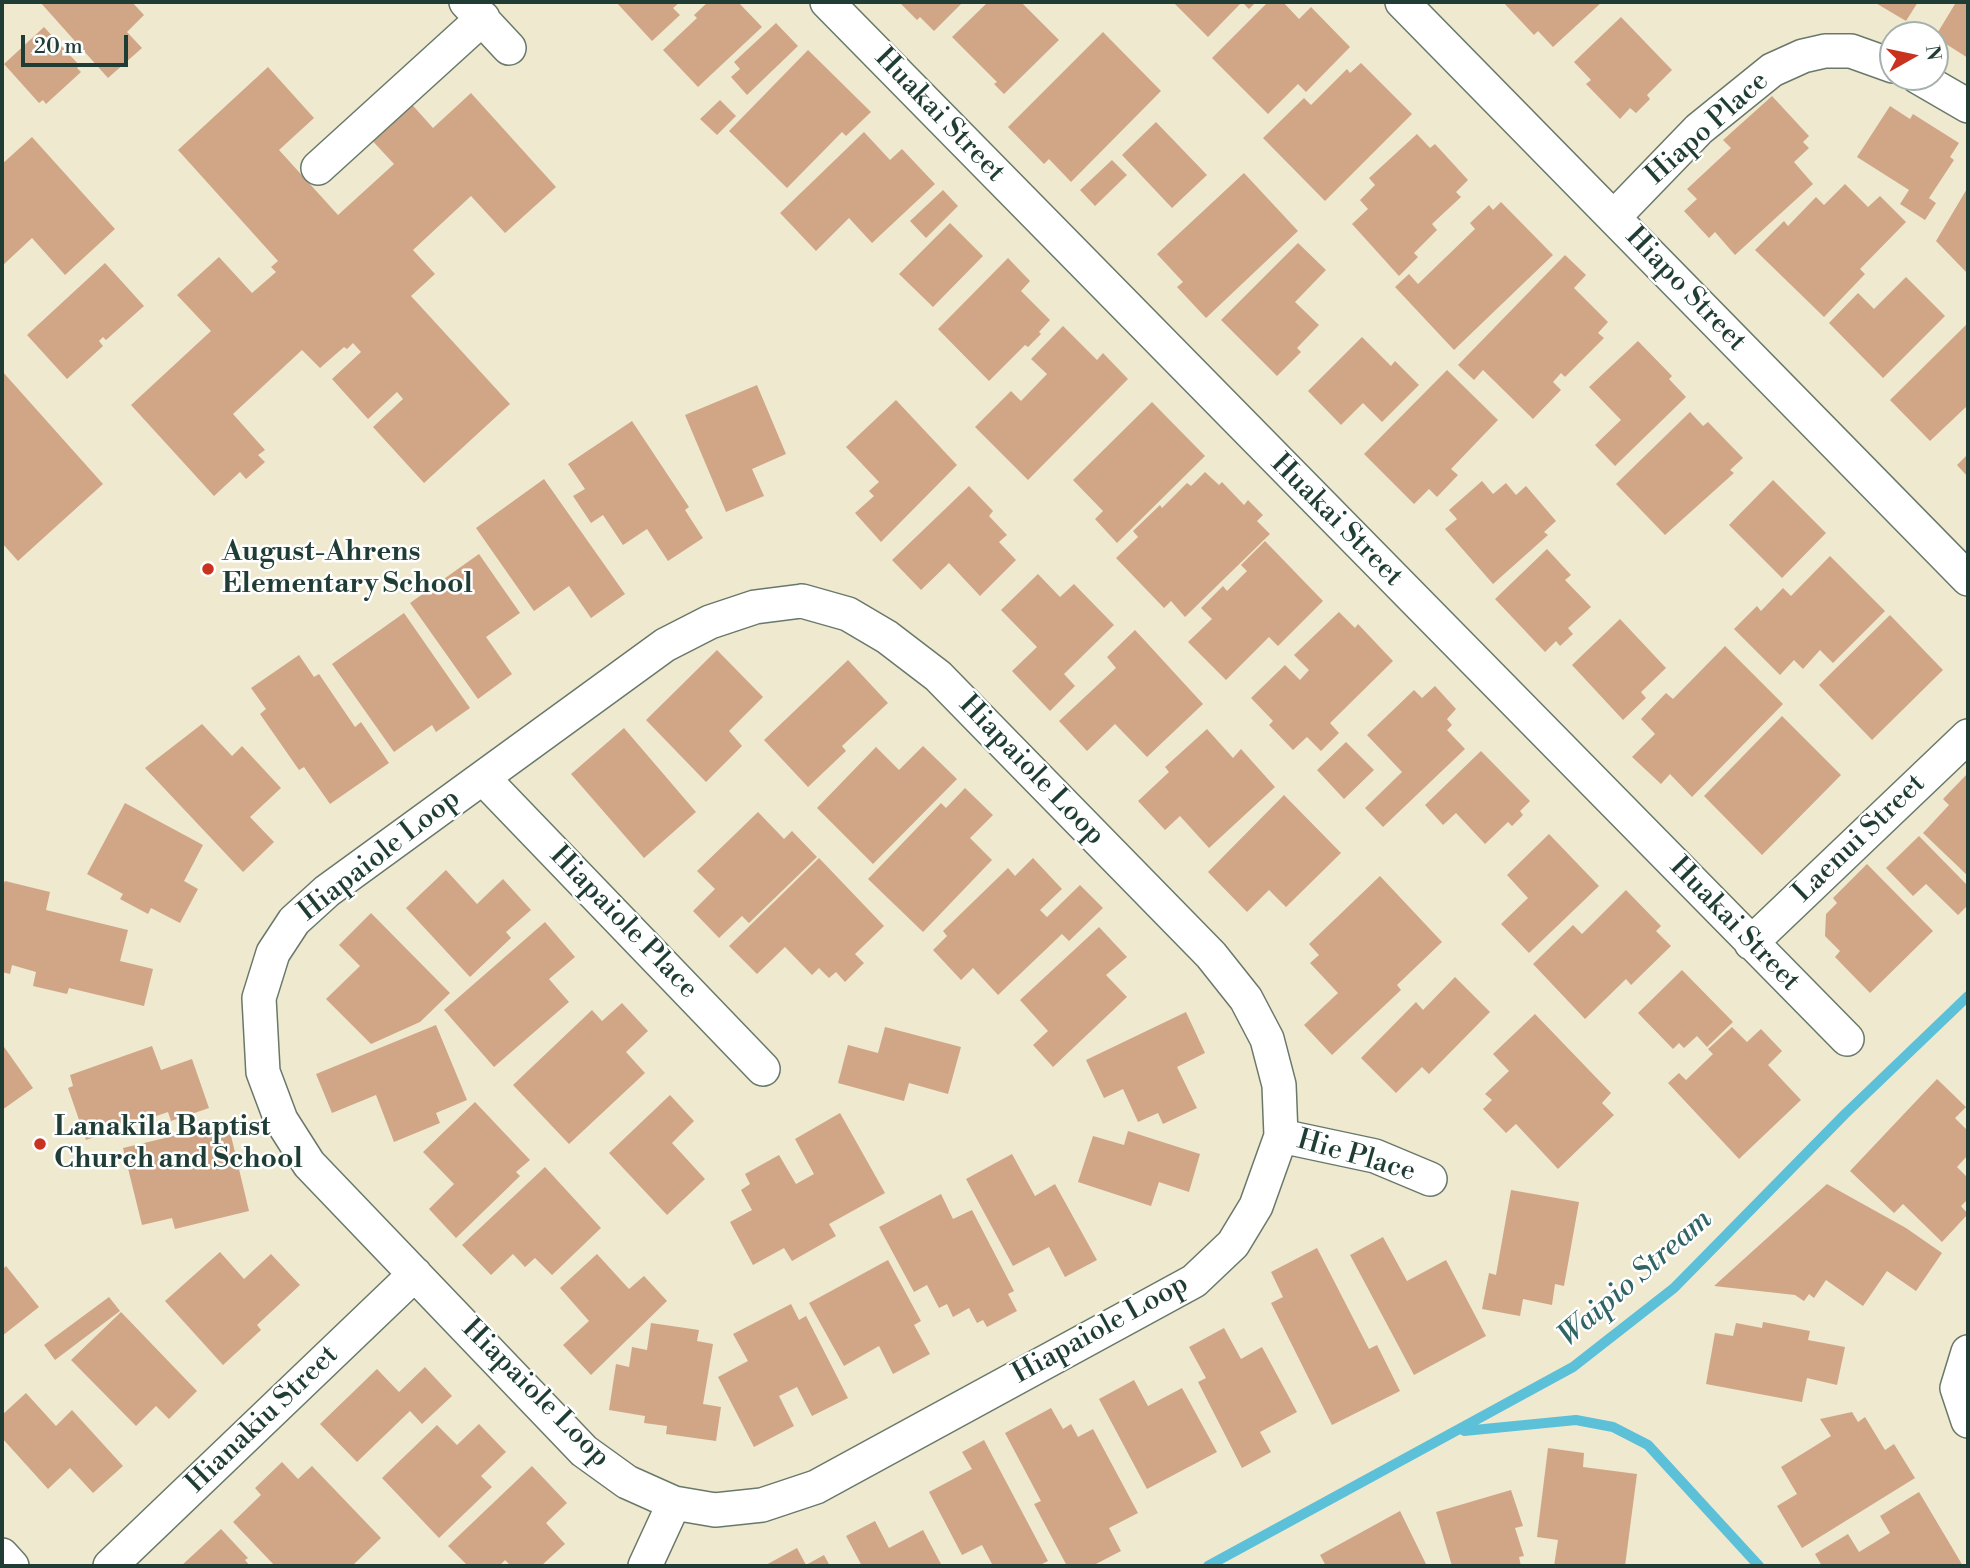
<!DOCTYPE html>
<style>
body{margin:0}
#map{position:relative;width:1970px;height:1568px;overflow:hidden;background:#efe9cf;font-family:"Libre Bodoni",serif}
canvas{display:block}
.frame{position:absolute;inset:0;border:4px solid #1f3d34;pointer-events:none}
.north{position:absolute;left:1879px;top:21px;width:70px;height:70px;box-sizing:border-box;background:#fff;border:2px solid #a5b1ae;border-radius:50%;rotate:81deg;font-size:19px;font-weight:700;line-height:28px;text-align:center;color:#1f3d34}
.north::after{content:'';display:block;margin:auto;width:24px;height:32px;background:#c8321e;clip-path:polygon(50% 0,100% 100%,50% 72%,0 100%)}
.scale{position:absolute;left:21px;top:35px;width:107px;height:32px;box-sizing:border-box;border:4px solid #1f3d34;border-top:0;padding-left:9px;font-size:21px;line-height:24px;white-space:nowrap;color:#1f3d34;-webkit-text-stroke:5px #fff;paint-order:stroke}
</style>
<div id="map">
<canvas width="1970" height="1568"></canvas>
<div class="frame"></div>
<div class="north">N</div>
<div class="scale">20 m</div>
</div>
<script>
const c = document.querySelector('canvas').getContext('2d');
c.lineJoin = 'round';
function poly(rows) {
  const path = new Path2D();
  for (const r of rows) {
    path.moveTo(r[0], r[1]);
    for (let i = 2; i < r.length; i += 2) path.lineTo(r[i], r[i + 1]);
  }
  return path;
}
function stroke(path, color, width, dash) {
  c.strokeStyle = color;
  c.lineWidth = width;
  c.lineCap = dash ? 'butt' : 'round';
  c.setLineDash(dash || []);
  c.stroke(path);
}
function fillPath(path, color) {
  c.fillStyle = color;
  c.fill(path, 'evenodd');
}
function drawText(font, color, halo, rows, align = 'center') {
  c.font = font + ' "Libre Bodoni",serif';
  c.lineWidth = 5;
  c.setLineDash([]);
  c.textBaseline = 'middle';
  c.strokeStyle = halo;
  c.fillStyle = color;
  for (const [text, x, y, turn = 0] of rows) {
    c.save();
    c.translate(x, y);
    c.rotate((+turn || 0) * Math.PI / 180);
    c.textAlign = isNaN(turn) ? turn : align;
    if (halo) c.strokeText(text, 0, 0);
    c.fillText(text, 0, 0);
    c.restore();
  }
}
stroke(poly([
 [1464,1431,1576,1420,1613,1427,1648,1445,1759,1566],
 [1208,1566,1573,1367,1674,1288,1845,1114,1968,996]
]), '#5bc0d8', 10);
fillPath(poly([
 [40,2,132,2,144,15,127,32,142,48,108,78],
 [616,2,680,2,673,8,680,15,652,41],
 [708,2,738,2,762,27,698,87,663,50,697,18,694,15],
 [899,2,963,2,934,31,920,17,917,20],
 [988,2,1021,2,1059,40,1004,94,994,84,997,82,952,37],
 [1173,2,1256,2,1249,9,1242,2,1208,37],
 [1268,2,1283,2,1299,19,1311,7,1350,47,1306,92,1298,84,1268,114,1212,58],
 [1503,2,1602,2,1553,47,1538,31,1534,35],
 [1874,2,1918,2,1906,21],
 [1952,2,1968,2,1968,58,1935,37,1955,4],
 [1621,17,1672,70,1647,95,1650,99,1636,113,1630,108,1620,119,1586,84,1591,80,1574,62],
 [776,23,798,46,747,95,731,77,740,69,734,62],
 [44,27,80,66,77,68,81,72,46,104,43,100,39,103,4,64],
 [1103,32,1161,91,1071,182,1049,159,1044,164,1008,127],
 [808,50,871,112,846,136,842,132,787,188,729,131],
 [1361,63,1412,114,1325,201,1263,138,1304,98,1311,105,1347,69,1350,73],
 [268,67,314,118,279,150,338,215,394,164,367,135,407,99,433,128,471,93,556,187,505,233,471,196,413,250,435,274,411,296,510,404,424,483,373,427,403,399,397,392,368,419,332,379,361,352,353,343,347,349,344,347,320,368,302,350,233,414,265,450,258,455,265,462,246,479,240,472,214,496,131,405,211,331,177,295,219,257,252,293,276,272,271,267,278,261,178,150],
 [1772,96,1809,136,1803,142,1809,148,1794,162,1813,184,1735,255,1715,232,1709,238,1684,211,1697,199,1687,189,1731,148,1723,140],
 [720,100,736,116,717,135,700,119],
 [1890,106,1910,119,1913,114,1959,143,1950,157,1954,160,1929,198,1936,203,1925,220,1900,204,1909,190,1857,157],
 [1156,122,1207,175,1172,208,1122,155],
 [864,132,890,160,902,149,935,184,872,243,849,218,816,251,780,213],
 [1417,134,1430,148,1435,144,1468,180,1456,192,1461,197,1432,224,1437,230,1414,253,1418,257,1399,276,1352,224,1368,209,1360,200,1375,185,1369,178],
 [32,137,115,229,65,275,32,238,2,266,2,164],
 [1112,160,1127,175,1095,206,1080,190],
 [1244,173,1298,231,1206,318,1177,287,1183,282,1157,254],
 [1845,184,1868,207,1880,196,1906,222,1860,269,1865,274,1824,317,1755,250,1784,221,1788,226,1816,197,1824,205],
 [1968,187,1968,274,1936,241],
 [943,190,958,206,926,238,910,221],
 [1501,202,1553,255,1454,350,1395,287,1409,274,1418,284,1475,229,1470,223,1489,205,1493,210],
 [950,223,983,256,933,307,899,274],
 [1298,243,1326,270,1295,302,1319,325,1297,348,1301,352,1277,376,1221,320],
 [1565,255,1586,275,1574,288,1608,322,1598,333,1604,338,1565,377,1561,373,1553,382,1561,390,1533,419,1483,370,1474,380,1458,365],
 [1008,258,1030,281,1021,291,1050,320,1039,332,1041,334,1028,347,1025,345,989,381,938,329],
 [105,263,144,306,106,340,103,337,99,341,103,346,67,379,27,335],
 [1906,277,1945,316,1883,378,1829,323,1858,293,1874,309],
 [1968,323,1968,409,1966,407,1930,441,1890,400],
 [1063,326,1097,360,1103,353,1128,379,1028,480,975,427,1011,391,1021,401,1047,374,1031,359],
 [1362,337,1391,366,1395,361,1419,385,1382,422,1363,403,1341,425,1308,391],
 [1638,341,1672,376,1669,379,1686,397,1615,466,1595,445,1621,420,1589,387],
 [1447,370,1498,420,1451,469,1458,475,1437,497,1429,489,1414,504,1364,454],
 [2,371,103,484,18,561,2,543],
 [757,385,786,454,752,469,764,496,726,512,685,415],
 [896,400,957,465,881,542,855,513,874,496,869,491,879,482,846,447],
 [1152,402,1205,456,1117,543,1095,519,1103,511,1073,480],
 [1690,412,1703,426,1708,422,1743,458,1730,470,1734,473,1665,535,1616,484],
 [632,421,689,507,685,510,703,538,668,561,647,529,623,545,603,515,591,523,573,496,585,489,568,464],
 [1968,454,1968,477,1957,465],
 [1205,472,1219,485,1222,482,1244,505,1248,500,1263,515,1257,521,1270,534,1185,617,1171,601,1164,608,1116,558,1138,537,1133,531,1160,505,1162,508,1187,483,1191,486],
 [544,479,625,594,591,618,569,586,534,611,476,528],
 [1773,480,1826,533,1782,578,1729,525],
 [1482,481,1493,494,1506,483,1516,495,1526,486,1556,521,1544,532,1548,535,1493,584,1445,529,1457,519,1449,510],
 [969,486,993,511,989,516,1007,535,999,542,1016,560,980,596,949,563,921,590,892,560],
 [1265,541,1323,601,1278,646,1269,637,1226,680,1188,642,1212,619,1201,608,1223,586,1227,591,1247,571,1241,565],
 [1547,549,1571,575,1565,580,1591,607,1568,628,1573,634,1560,646,1556,641,1545,652,1495,599],
 [479,554,520,613,486,637,512,674,478,699,410,603],
 [1830,556,1885,611,1833,663,1820,650,1803,669,1794,660,1780,675,1734,629,1757,606,1761,611,1783,588,1791,596],
 [1038,574,1060,597,1074,584,1114,625,1064,674,1075,686,1050,711,1012,671,1037,647,1001,610],
 [1339,612,1355,628,1358,624,1393,661,1330,723,1339,733,1321,751,1307,737,1293,750,1269,725,1273,721,1251,698,1285,665,1300,680,1309,670,1294,655],
 [404,613,470,708,436,732,432,725,394,752,332,664],
 [1890,615,1943,670,1872,740,1819,685],
 [1620,619,1666,668,1641,692,1646,698,1623,720,1572,665],
 [1135,630,1203,704,1147,757,1115,724,1087,751,1059,721,1116,668,1107,657],
 [1725,646,1783,704,1692,797,1670,774,1661,784,1632,757,1655,734,1641,719,1666,693,1673,699],
 [717,650,763,697,729,731,742,746,706,782,646,720],
 [299,655,314,677,319,674,355,727,361,722,389,763,330,804,304,767,299,770,260,714,266,709,251,688],
 [848,660,888,703,842,746,846,751,808,787,764,740],
 [1435,686,1456,709,1447,719,1452,725,1447,730,1465,749,1383,827,1365,808,1402,772,1367,735,1414,690,1422,698],
 [1782,716,1841,775,1762,855,1704,796],
 [202,724,232,756,242,746,281,788,250,817,274,842,243,872,145,768],
 [624,728,696,812,644,858,571,774],
 [1207,729,1233,758,1241,749,1275,787,1209,848,1180,816,1165,830,1138,801,1169,772,1165,767],
 [1346,742,1374,770,1344,799,1317,770],
 [923,746,957,779,873,864,817,808,876,747,899,770],
 [1481,751,1530,801,1520,811,1523,815,1512,826,1508,822,1485,844,1456,813,1443,825,1425,805],
 [1968,773,1968,876,1923,833,1949,805,1943,799],
 [965,788,993,815,970,838,992,860,923,932,868,879,941,803,946,808],
 [1284,795,1341,853,1286,907,1269,890,1247,912,1208,872],
 [125,803,203,845,184,881,198,889,180,923,151,908,148,914,120,899,123,894,87,874],
 [758,812,784,839,792,831,817,857,749,923,742,916,719,938,693,911,715,889,697,871],
 [1549,834,1599,886,1529,953,1501,924,1528,898,1507,875],
 [1919,836,1968,886,1968,905,1958,915,1926,884,1913,896,1886,868],
 [819,858,884,926,855,954,864,963,845,982,836,972,829,978,819,968,812,975,785,947,757,974,729,946],
 [1033,858,1062,889,1040,910,1047,917,1080,885,1103,908,1069,941,1062,934,998,995,973,968,961,980,933,950,947,936,943,931,1008,868,1015,876],
 [1867,864,1933,931,1870,993,1835,957,1840,951,1825,936,1826,914,1837,903,1833,898],
 [446,870,477,904,503,879,531,910,506,932,511,938,470,977,406,908],
 [1380,876,1442,942,1397,985,1401,990,1332,1055,1304,1025,1338,993,1310,963,1319,955,1309,944],
 [5,881,50,892,46,910,128,930,120,961,153,969,144,1006,69,988,67,994,33,986,36,972,12,965,10,974,2,972,2,887],
 [1626,890,1661,926,1656,931,1671,946,1631,985,1626,979,1585,1019,1533,964,1573,925,1582,934],
 [371,913,450,993,420,1022,371,1044,326,999,360,966,339,945],
 [545,922,575,957,549,979,569,1002,494,1067,444,1010],
 [1099,927,1127,957,1106,975,1127,997,1053,1067,1033,1045,1048,1031,1020,1000],
 [1682,970,1733,1022,1707,1047,1697,1036,1684,1048,1679,1043,1673,1049,1638,1013],
 [1455,977,1490,1012,1429,1074,1422,1067,1396,1093,1361,1058,1416,1002,1423,1010],
 [622,1003,648,1031,626,1052,645,1073,569,1144,513,1085,592,1010,602,1021],
 [1186,1012,1205,1053,1177,1067,1197,1108,1163,1124,1158,1113,1138,1122,1123,1089,1104,1098,1086,1060],
 [1535,1014,1611,1093,1602,1103,1614,1115,1558,1169,1516,1124,1506,1133,1483,1109,1492,1100,1485,1094,1509,1071,1493,1054],
 [436,1025,467,1100,436,1113,440,1123,394,1142,376,1095,332,1113,316,1074],
 [885,1027,961,1047,948,1094,909,1083,904,1101,838,1083,848,1045,878,1053],
 [1732,1027,1747,1042,1761,1029,1782,1051,1768,1065,1801,1100,1739,1159,1668,1083,1679,1073,1686,1080,1713,1054,1708,1049],
 [2,1044,33,1088,2,1110],
 [152,1046,161,1070,192,1059,209,1108,171,1121,168,1112,86,1140,68,1088,73,1086,70,1075],
 [1937,1079,1966,1107,1955,1118,1968,1131,1968,1155,1957,1167,1968,1178,1968,1199,1961,1206,1968,1214,1942,1242,1903,1204,1894,1213,1850,1171],
 [670,1095,694,1121,672,1143,705,1179,667,1215,609,1153],
 [475,1102,530,1160,516,1172,520,1176,456,1238,429,1209,454,1184,423,1152],
 [840,1113,885,1193,829,1224,836,1236,792,1261,784,1248,753,1265,730,1222,752,1210,741,1190,750,1184,745,1174,779,1155,796,1184,814,1174,795,1139],
 [228,1123,249,1211,175,1229,172,1218,142,1225,123,1148],
 [1128,1131,1200,1154,1189,1192,1159,1182,1151,1206,1078,1182,1093,1136,1124,1145],
 [1012,1154,1035,1196,1055,1184,1097,1260,1065,1277,1049,1247,1013,1266,966,1179],
 [545,1167,601,1228,552,1275,535,1258,525,1267,513,1254,491,1275,462,1245],
 [1827,1184,1906,1228,1942,1253,1916,1291,1887,1271,1863,1306,1826,1280,1814,1298,1809,1294,1804,1301,1795,1295,1714,1286],
 [1511,1190,1579,1202,1564,1286,1555,1284,1552,1305,1523,1299,1520,1316,1482,1309,1489,1273,1496,1275],
 [941,1194,953,1219,972,1210,1014,1291,1008,1294,1017,1311,987,1327,983,1320,977,1323,969,1308,953,1317,947,1304,939,1308,927,1285,914,1292,879,1227],
 [1383,1237,1407,1281,1446,1260,1486,1336,1414,1375,1350,1255],
 [1317,1248,1369,1349,1377,1345,1400,1391,1332,1425,1271,1303,1283,1297,1271,1272],
 [220,1252,244,1279,271,1254,300,1285,257,1325,261,1330,223,1365,165,1301],
 [597,1254,629,1289,644,1276,667,1301,591,1375,563,1345,589,1321,560,1288],
 [888,1260,921,1321,914,1325,930,1354,893,1374,879,1346,844,1366,809,1303],
 [6,1266,39,1307,2,1336,2,1270],
 [109,1297,120,1311,55,1360,44,1345],
 [791,1304,799,1320,806,1316,848,1398,812,1416,797,1387,779,1396,794,1426,754,1447,718,1377,748,1361,733,1334],
 [121,1312,197,1391,169,1419,156,1406,136,1426,71,1360],
 [1763,1322,1810,1331,1808,1340,1845,1347,1837,1385,1807,1378,1802,1402,1706,1384,1715,1333,1733,1336,1736,1323,1762,1328],
 [651,1323,699,1330,697,1341,713,1344,703,1404,721,1407,716,1441,666,1434,667,1426,644,1423,645,1416,609,1410,616,1364,629,1367,632,1347,647,1350],
 [1224,1328,1241,1359,1262,1347,1297,1412,1260,1432,1271,1452,1242,1468,1198,1382,1206,1378,1189,1347],
 [425,1367,452,1396,422,1424,410,1411,357,1462,320,1424,377,1369,399,1392],
 [1134,1380,1148,1406,1182,1388,1217,1452,1147,1489,1099,1399],
 [26,1393,56,1426,72,1410,123,1466,93,1493,70,1468,48,1489,2,1438,2,1415],
 [1051,1408,1063,1429,1071,1424,1078,1437,1093,1429,1138,1513,1109,1528,1121,1551,1092,1566,1067,1566,1034,1504,1041,1501,1005,1433],
 [1852,1412,1858,1422,1865,1417,1885,1450,1894,1444,1915,1478,1802,1548,1777,1506,1797,1494,1781,1467,1831,1436,1820,1419],
 [479,1424,506,1452,481,1476,492,1487,439,1538,382,1478,437,1425,457,1445],
 [984,1440,1048,1561,1038,1566,993,1566,982,1545,962,1555,929,1492,972,1469,962,1452],
 [1548,1448,1584,1453,1583,1467,1637,1474,1625,1566,1554,1566,1558,1540,1537,1537],
 [282,1462,298,1479,312,1466,381,1538,352,1566,275,1566,233,1522,261,1495,255,1488],
 [532,1466,567,1503,546,1523,565,1544,541,1566,511,1566,505,1560,499,1566,468,1566,448,1546],
 [1511,1490,1523,1526,1515,1528,1524,1556,1519,1557,1521,1566,1452,1566,1436,1512],
 [1919,1492,1963,1566,1822,1566,1815,1554,1848,1534,1859,1552,1890,1533,1880,1516],
 [1400,1511,1427,1566,1326,1566,1320,1555],
 [875,1521,889,1548,923,1530,942,1566,862,1566,846,1536],
 [221,1529,248,1558,245,1560,250,1566,181,1566],
 [797,1548,806,1565,824,1555,830,1566,764,1566]
]), '#d0a687');
const minor = poly([
 [466,2,509,48],
 [827,2,1847,1039],
 [1402,2,1968,579],
 [1918,77,1968,106],
 [318,168,483,18],
 [1614,217,1699,129,1772,70,1803,56,1825,51,1851,51,1893,66],
 [802,601,848,614,887,637,938,676,1211,955,1246,999,1267,1039,1279,1085,1281,1136,1256,1206,1233,1244,1194,1281,816,1487,762,1505,715,1510,674,1503,627,1482,584,1451,309,1164,281,1120,263,1072,259,998,273,953,294,921,327,891,665,645,710,622,755,607,802,601],
 [483,778,763,1069],
 [1751,943,1968,736],
 [1281,1136,1375,1156,1430,1179],
 [1968,1352,1957,1388,1968,1421],
 [2,1555,12,1566],
 [110,1566,415,1274],
 [645,1566,674,1503]
]);
stroke(minor, '#68796a', 36);
stroke(minor, '#fff', 33);
for (const [x, y, r, color] of [
 [208,569,7,"#c8321e"],
 [40,1144,7,"#c8321e"]
]) {
  const dot = new Path2D();
  dot.arc(x, y, r, 0, 2 * Math.PI);
  c.fillStyle = color;
  c.fill(dot);
  stroke(dot, '#fff', 2.5);
}
drawText('28px', '#1f3d34', '#fff', [
 ["Huakai Street",939,116,46],
 ["Hiapo Place",1708,129,-42],
 ["Hiapo Street",1685,290,46],
 ["Huakai Street",1336,521,45],
 ["Hiapaiole Loop",1031,771,46],
 ["Laenui Street",1860,839,-44],
 ["Hiapaiole Loop",380,856,-38],
 ["Hiapaiole Place",623,923,46],
 ["Huakai Street",1734,925,46],
 ["Hie Place",1356,1157,16],
 ["Hiapaiole Loop",1101,1330,-29],
 ["Hiapaiole Loop",535,1394,45],
 ["Hianakiu Street",263,1420,-44]
]);
drawText('bold 28px', '#1f3d34', '#fff', [
 ["August-Ahrens",222,553],
 ["Elementary School",222,585],
 ["Lanakila Baptist",54,1128],
 ["Church and School",54,1160]
], 'left');
drawText('italic 30px', '#316465', '#fff', [
 ["Waipio Stream",1636,1279,-41]
]);
</script>
